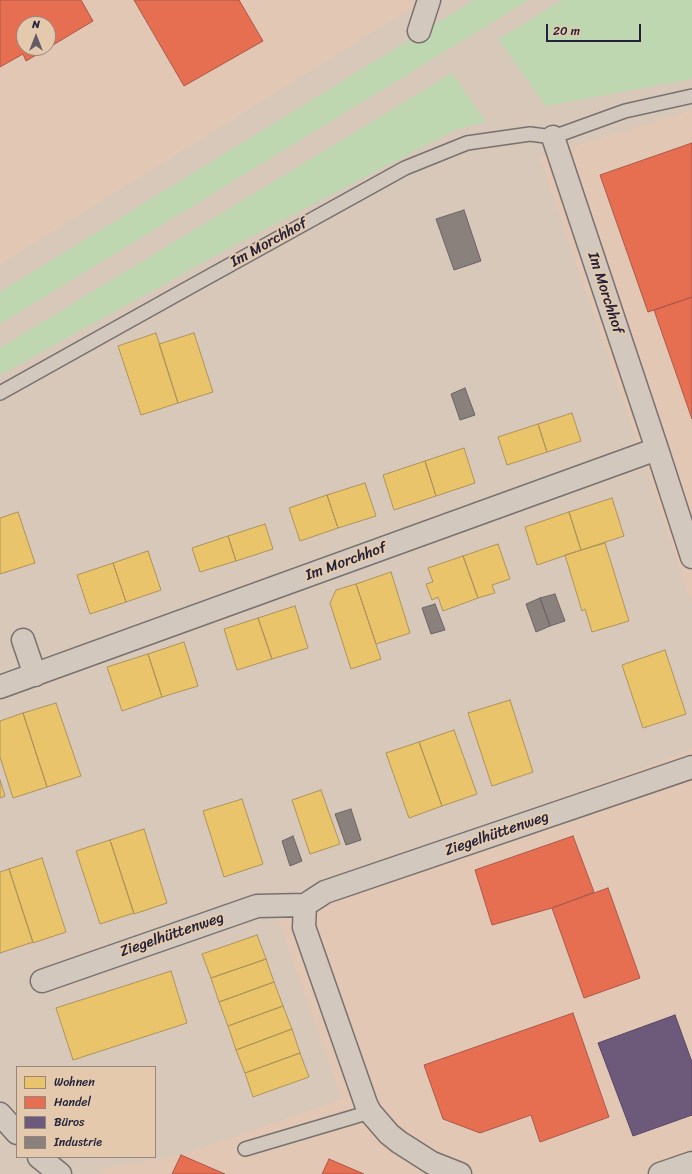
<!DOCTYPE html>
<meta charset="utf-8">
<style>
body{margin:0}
#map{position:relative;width:692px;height:1174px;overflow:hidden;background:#d7c8b9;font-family:Sriracha,sans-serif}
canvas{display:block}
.legend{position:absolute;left:16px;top:1066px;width:140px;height:92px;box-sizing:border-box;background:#e4c9ac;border:1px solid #96867f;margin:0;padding:5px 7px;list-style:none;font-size:12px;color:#22223b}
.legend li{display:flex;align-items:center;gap:8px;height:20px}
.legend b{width:20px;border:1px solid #96867f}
.north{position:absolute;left:16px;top:16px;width:40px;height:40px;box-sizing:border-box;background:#e4c9ac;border:1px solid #96867f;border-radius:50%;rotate:0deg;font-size:11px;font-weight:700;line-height:16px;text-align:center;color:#22223b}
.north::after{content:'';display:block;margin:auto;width:14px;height:18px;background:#615c67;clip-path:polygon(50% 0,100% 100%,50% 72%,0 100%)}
.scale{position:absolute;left:546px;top:24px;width:95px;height:18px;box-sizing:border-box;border:2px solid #22223b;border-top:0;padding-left:5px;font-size:12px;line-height:14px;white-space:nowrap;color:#22223b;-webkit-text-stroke:3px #e4c9ac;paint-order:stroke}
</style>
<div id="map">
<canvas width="692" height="1174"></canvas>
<ul class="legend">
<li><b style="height:11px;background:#e9c46a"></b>Wohnen</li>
<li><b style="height:11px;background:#e76f51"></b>Handel</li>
<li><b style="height:11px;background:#6d597a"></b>Büros</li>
<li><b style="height:11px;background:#8a817c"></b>Industrie</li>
</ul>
<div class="north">N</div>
<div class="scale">20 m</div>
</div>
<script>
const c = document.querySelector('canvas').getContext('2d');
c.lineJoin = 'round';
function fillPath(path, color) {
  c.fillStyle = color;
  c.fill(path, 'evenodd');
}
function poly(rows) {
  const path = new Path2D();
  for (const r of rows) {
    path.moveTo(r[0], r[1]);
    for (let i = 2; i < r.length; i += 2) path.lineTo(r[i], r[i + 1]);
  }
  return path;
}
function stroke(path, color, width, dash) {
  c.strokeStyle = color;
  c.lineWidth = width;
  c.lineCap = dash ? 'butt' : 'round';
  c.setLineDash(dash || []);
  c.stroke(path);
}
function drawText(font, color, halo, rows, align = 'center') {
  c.font = font + ' Sriracha,sans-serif';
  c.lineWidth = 4;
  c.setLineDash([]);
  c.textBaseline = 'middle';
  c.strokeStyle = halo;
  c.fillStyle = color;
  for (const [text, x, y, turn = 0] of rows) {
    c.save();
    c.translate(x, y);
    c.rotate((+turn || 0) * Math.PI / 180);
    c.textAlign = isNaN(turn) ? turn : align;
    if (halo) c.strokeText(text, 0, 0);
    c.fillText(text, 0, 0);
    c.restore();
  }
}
fillPath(poly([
 [0,0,411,0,415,6,0,264],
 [24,24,48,24,48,48,24,48],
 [692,110,692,604,540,157],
 [692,749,692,1174,104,1174,98,1169,181,1155,342,1099,272,901,457,837]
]), '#e2c7b5');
fillPath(poly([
 [474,0,529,0,0,324,0,292],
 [563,0,692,0,692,79,546,106,498,39],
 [452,73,486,122,457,129,233,246,0,375,0,348]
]), '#bed7b1');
const homes = poly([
 [156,333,178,403,141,415,118,346,156,333],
 [194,333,213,392,178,403,159,344,194,333],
 [572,413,581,441,547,452,538,424,572,413],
 [538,424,547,452,507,465,498,437,538,424],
 [464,448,475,483,436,496,425,461,464,448],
 [425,461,436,496,394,510,383,475,425,461],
 [365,483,376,516,338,528,327,495,365,483],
 [327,495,338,528,300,541,289,508,327,495],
 [612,498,624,536,581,550,569,512,612,498],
 [18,512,35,563,0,574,0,518,18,512],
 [569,512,581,550,537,565,525,527,569,512],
 [265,524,273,549,236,561,228,536,265,524],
 [228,536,236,561,200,572,192,548,228,536],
 [605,543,629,621,592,632,585,609,582,611,565,555,605,543],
 [498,544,510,579,492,585,495,593,478,598,463,556,498,544],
 [148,551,161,590,126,602,113,563,148,551],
 [463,556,478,598,443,611,438,597,432,600,426,584,433,582,428,568,463,556],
 [113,563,126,602,90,614,77,575,113,563],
 [391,572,410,633,376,644,356,584,391,572],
 [356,584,381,659,351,669,330,603,336,590,356,584],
 [295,606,308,648,272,659,258,618,295,606],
 [258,618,272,659,237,670,224,629,258,618],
 [184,642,198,686,162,697,148,654,184,642],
 [665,650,686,714,643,728,622,665,665,650],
 [148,654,162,697,122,711,107,667,148,654],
 [510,700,533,772,492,786,468,713,510,700],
 [56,703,81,776,47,787,23,713,56,703],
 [23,713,47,787,13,798,0,757,0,721,23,713],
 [454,730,477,794,442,806,419,742,454,730],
 [419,742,442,806,409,818,386,753,419,742],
 [0,780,5,796,0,798,0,780],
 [321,790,340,844,310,854,292,800,321,790],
 [242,799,263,864,224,877,203,811,242,799],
 [144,829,167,903,134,914,110,840,144,829],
 [110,840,134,913,100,924,76,851,110,840],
 [42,858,66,932,33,943,9,869,42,858],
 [9,869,33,942,0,953,0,872,9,869],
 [257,935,266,959,211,978,202,954,257,935],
 [266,959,274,982,219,1002,211,978,266,959],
 [171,971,187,1023,73,1060,56,1008,171,971],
 [274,982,283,1006,228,1026,219,1002,274,982],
 [283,1006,292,1029,236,1050,228,1026,283,1006],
 [292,1029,300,1053,245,1073,236,1050,292,1029],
 [300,1053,309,1077,253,1097,245,1073,300,1053]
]);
fillPath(homes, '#e9c46a');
stroke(homes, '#ad935c', 1);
const shops = poly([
 [0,0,81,0,93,21,48,48,48,24,24,24,24,48,48,48,26,61,23,54,0,67,0,0],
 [134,0,239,0,263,41,184,86,134,0],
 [692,143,692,297,648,312,600,175,692,143],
 [692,297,692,419,654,310,692,297],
 [573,836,594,892,552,908,492,925,475,870,573,836],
 [608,888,640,978,584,998,552,908,608,888],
 [573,1013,609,1117,540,1142,531,1115,480,1133,443,1119,424,1065,573,1013],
 [181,1155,225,1174,172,1174,181,1155],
 [329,1159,364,1174,322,1174,329,1159]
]);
fillPath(shops, '#e76f51');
stroke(shops, '#ac584a', 1);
const offices = poly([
 [675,1015,692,1062,692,1115,633,1136,598,1043,675,1015]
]);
fillPath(offices, '#6d597a');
stroke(offices, '#564867', 1);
const industry = poly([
 [464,210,481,261,454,270,436,219,464,210],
 [465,388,475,415,460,420,451,394,465,388],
 [555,594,565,621,550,626,540,598,555,594],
 [540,598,550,626,536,632,526,604,540,598],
 [435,604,445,630,431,634,422,608,435,604],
 [351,809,361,840,346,845,335,814,351,809],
 [293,836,302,861,290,866,282,841,293,836]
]);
fillPath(industry, '#8a817c');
stroke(industry, '#6b6468', 1);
const service = poly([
 [0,393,181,292,405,168,467,143,530,134,553,137,625,111,692,96],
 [245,1149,370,1112]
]);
const minor = poly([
 [419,31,429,0],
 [553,137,657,449,692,557],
 [23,640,35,675],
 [0,687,657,449],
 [305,905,304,927,366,1104,370,1112,389,1134,399,1142,432,1163,460,1174],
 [42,981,257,906,305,905,325,892,692,767],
 [660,1174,692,1163]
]);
const secondary = poly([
 [0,1114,17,1133],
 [39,1157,60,1174]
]);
stroke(service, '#78716f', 16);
stroke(minor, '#78716f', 25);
stroke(secondary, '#78716f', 25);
stroke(service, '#d3c8bd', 13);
stroke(minor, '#d3c8bd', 22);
stroke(secondary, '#d3c8bd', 22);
drawText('15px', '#22223b', '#e4c9ac', [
 ["Im Morchhof",269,243,-29],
 ["Im Morchhof",605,293,72],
 ["Im Morchhof",346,562,-20],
 ["Ziegelhüttenweg",497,834,-19],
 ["Ziegelhüttenweg",172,935,-19]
]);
</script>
